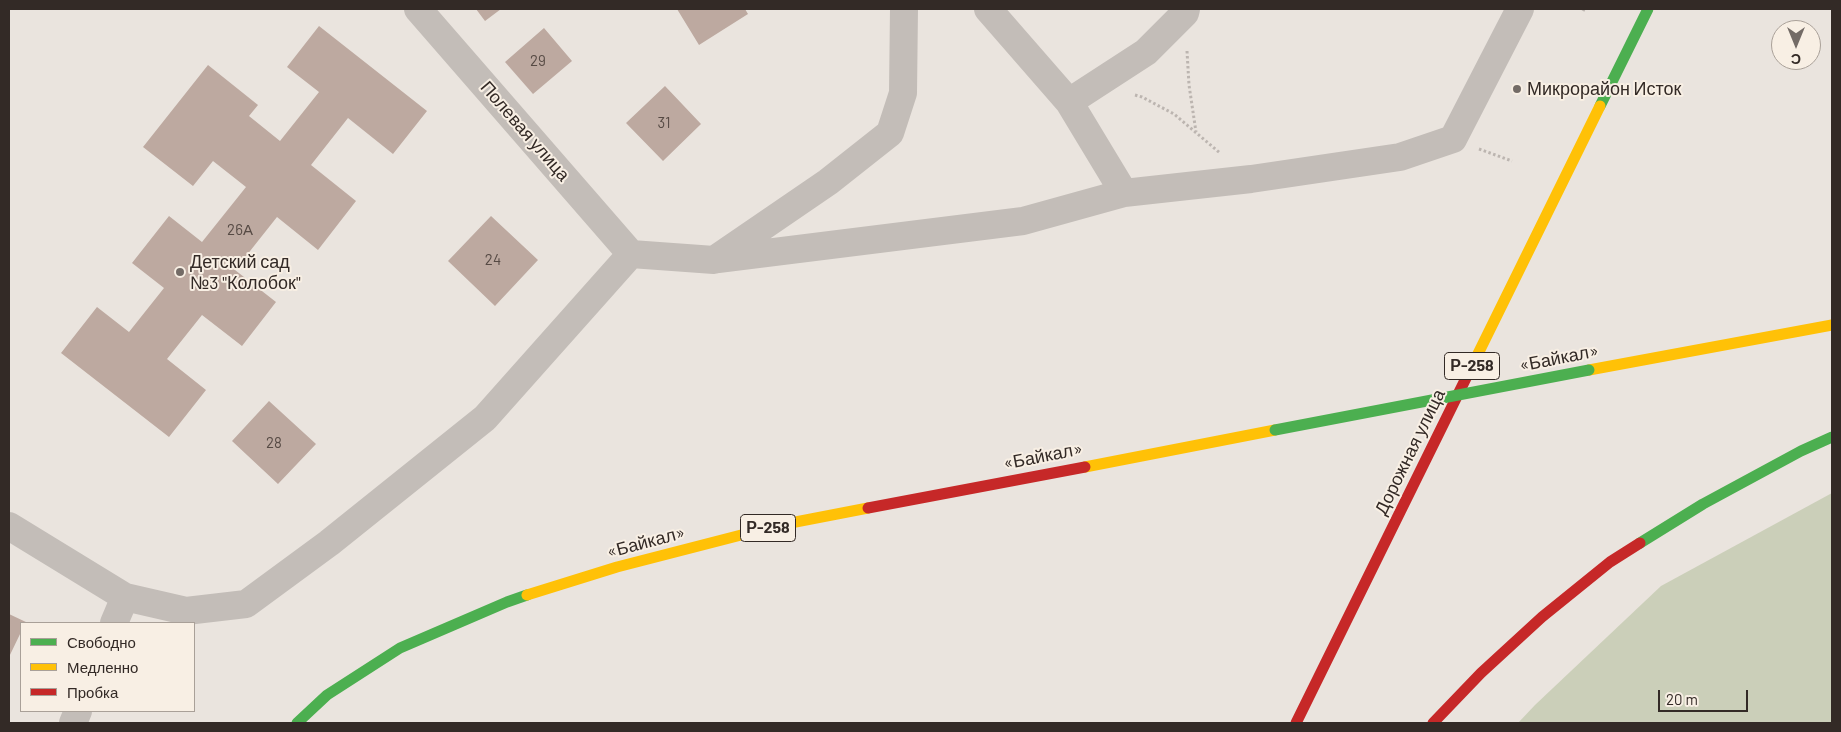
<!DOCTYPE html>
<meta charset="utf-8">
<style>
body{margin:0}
#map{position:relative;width:1841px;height:732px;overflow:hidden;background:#eae4de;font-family:Barlow,sans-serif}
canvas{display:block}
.frame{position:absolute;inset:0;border:10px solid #332a26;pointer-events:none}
.legend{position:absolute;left:20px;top:622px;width:175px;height:90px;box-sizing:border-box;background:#f8efe4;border:1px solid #a9a098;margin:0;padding:6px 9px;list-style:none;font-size:15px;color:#332a26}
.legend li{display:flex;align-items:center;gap:10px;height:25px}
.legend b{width:25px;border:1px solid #a9a098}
.north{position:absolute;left:1771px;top:20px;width:50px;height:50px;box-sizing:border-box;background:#f8efe4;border:1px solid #a9a098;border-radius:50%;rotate:180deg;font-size:14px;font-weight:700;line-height:20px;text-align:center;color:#332a26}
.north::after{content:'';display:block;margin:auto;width:18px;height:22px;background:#736b66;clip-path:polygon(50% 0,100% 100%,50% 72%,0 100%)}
.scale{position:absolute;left:1658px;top:690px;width:90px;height:22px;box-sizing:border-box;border:2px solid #332a26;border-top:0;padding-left:6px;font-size:15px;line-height:18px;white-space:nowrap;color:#332a26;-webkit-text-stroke:4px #f8efe4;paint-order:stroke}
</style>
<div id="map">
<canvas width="1841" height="732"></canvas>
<div class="frame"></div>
<ul class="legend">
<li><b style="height:6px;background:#4caf50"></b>Свободно</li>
<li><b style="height:6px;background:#ffc107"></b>Медленно</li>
<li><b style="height:6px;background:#c62828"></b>Пробка</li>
</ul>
<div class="north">С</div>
<div class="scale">20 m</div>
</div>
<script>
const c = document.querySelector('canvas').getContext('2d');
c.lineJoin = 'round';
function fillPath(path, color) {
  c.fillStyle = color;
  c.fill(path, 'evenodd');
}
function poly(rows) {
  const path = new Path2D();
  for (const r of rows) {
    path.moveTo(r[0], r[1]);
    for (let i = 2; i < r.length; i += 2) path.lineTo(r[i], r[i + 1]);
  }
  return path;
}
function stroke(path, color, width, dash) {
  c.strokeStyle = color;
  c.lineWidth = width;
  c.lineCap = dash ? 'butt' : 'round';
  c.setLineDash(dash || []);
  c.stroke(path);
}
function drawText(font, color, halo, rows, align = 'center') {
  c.font = font + ' Barlow,sans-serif';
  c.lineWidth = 4;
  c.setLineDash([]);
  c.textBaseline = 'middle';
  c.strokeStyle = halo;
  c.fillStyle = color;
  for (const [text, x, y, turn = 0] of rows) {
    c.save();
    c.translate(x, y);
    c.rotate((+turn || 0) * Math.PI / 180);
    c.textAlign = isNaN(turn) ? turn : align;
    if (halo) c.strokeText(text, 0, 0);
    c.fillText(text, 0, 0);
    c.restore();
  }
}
fillPath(poly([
 [1832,493,1832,723,1518,723,1535,705,1661,586]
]), '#cbcfb9');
fillPath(poly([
 [476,9,501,9,485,21],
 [677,9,745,9,748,14,699,45],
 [319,26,427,111,393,154,348,118,311,165,356,201,318,250,277,217,235,270,276,302,242,346,202,315,167,359,206,390,169,437,61,353,97,307,129,332,164,288,132,263,169,216,202,242,246,187,213,161,193,186,143,147,208,65,258,105,249,116,280,141,319,92,287,67],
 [544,28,572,61,533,94,505,62],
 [665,86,701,124,663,161,626,123],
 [491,216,538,260,495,306,448,261],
 [269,401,316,444,278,484,232,441],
 [9,614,28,623,21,623,21,632,9,657]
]), '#bda9a0');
stroke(poly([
 [1583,11,1584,9],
 [1187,51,1189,85,1196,132],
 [1135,95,1142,97,1174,114,1220,153],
 [1479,149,1512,161]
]), '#bcb5b0', 3, [2.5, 2.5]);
stroke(poly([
 [418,9,631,254],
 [988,9,1069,102,1124,193,1251,179,1400,157,1453,139,1520,9],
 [1069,102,1146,52,1185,13,1186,9],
 [631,254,714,260,828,182,890,133,903,93,904,9],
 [718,259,1023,221,1124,193],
 [9,526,125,597,114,623],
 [125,597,186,611,246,604,329,543,485,418,631,254],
 [73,723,78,711]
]), '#c3bdb8', 28);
stroke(poly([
 [1600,106,1648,9],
 [1640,543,1703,504,1801,451,1832,437],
 [297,723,327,695,400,648,507,602,527,595]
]), '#4caf50', 11);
stroke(poly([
 [1470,370,1600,106],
 [1589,370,1832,325],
 [1085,467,1275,430],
 [527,595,617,567,780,525,868,508]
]), '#ffc107', 11);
stroke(poly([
 [868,508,1085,467],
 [1296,723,1470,370],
 [1433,723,1481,673,1542,617,1610,562,1640,543]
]), '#c62828', 11);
stroke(poly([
 [1275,430,1589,370]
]), '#4caf50', 11);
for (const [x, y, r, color] of [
 [1517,89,5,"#736b66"],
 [180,272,5,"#736b66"]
]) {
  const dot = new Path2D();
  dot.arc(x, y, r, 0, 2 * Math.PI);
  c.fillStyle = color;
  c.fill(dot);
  stroke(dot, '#f8efe4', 2);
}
drawText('15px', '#564a44', null, [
 ["29",538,61],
 ["31",664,123],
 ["26А",240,230],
 ["24",493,260],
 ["28",274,443]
]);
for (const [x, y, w] of [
 [1472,366,55],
 [768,528,55]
]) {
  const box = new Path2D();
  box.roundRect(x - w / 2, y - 13.5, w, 27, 4);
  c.fillStyle = '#f8efe4';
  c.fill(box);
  stroke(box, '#332a26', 1);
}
drawText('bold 16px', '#332a26', null, [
 ["Р-258",1472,366],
 ["Р-258",768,528]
]);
drawText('18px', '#332a26', '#f8efe4', [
 ["Микрорайон Исток",1527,89],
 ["Детский сад",190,262],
 ["№3 \"Колобок\"",190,283]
], 'left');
drawText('18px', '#332a26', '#f8efe4', [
 ["Полевая улица",525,131,49],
 ["«Байкал»",1559,358,-11],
 ["Дорожная улица",1410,452,-64],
 ["«Байкал»",1043,456,-11],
 ["«Байкал»",646,542,-15]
]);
</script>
